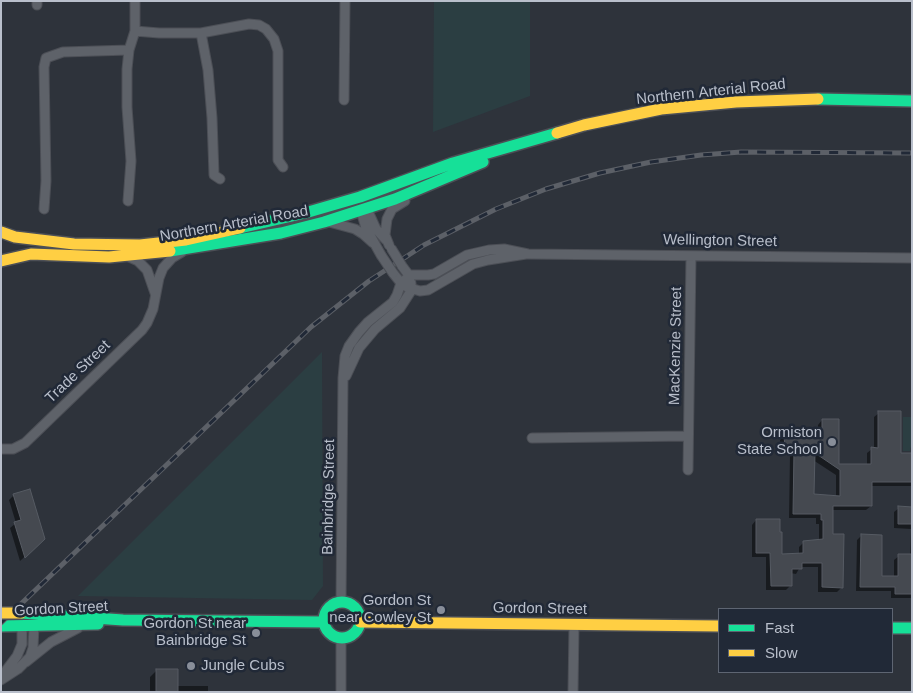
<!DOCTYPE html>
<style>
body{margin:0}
#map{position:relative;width:913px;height:693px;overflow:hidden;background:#2e333b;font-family:Arial,sans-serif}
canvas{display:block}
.frame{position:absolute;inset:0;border:2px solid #b9bfcb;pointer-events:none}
.legend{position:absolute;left:718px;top:608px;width:175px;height:65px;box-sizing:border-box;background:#212937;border:1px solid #5e6572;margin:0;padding:6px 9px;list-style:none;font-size:15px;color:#b9bfcb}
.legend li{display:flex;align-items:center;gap:10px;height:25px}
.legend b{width:25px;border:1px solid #5e6572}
</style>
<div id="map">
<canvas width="913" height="693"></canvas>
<div class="frame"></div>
<ul class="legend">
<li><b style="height:6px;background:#16e098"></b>Fast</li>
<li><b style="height:6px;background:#ffcf43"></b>Slow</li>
</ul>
</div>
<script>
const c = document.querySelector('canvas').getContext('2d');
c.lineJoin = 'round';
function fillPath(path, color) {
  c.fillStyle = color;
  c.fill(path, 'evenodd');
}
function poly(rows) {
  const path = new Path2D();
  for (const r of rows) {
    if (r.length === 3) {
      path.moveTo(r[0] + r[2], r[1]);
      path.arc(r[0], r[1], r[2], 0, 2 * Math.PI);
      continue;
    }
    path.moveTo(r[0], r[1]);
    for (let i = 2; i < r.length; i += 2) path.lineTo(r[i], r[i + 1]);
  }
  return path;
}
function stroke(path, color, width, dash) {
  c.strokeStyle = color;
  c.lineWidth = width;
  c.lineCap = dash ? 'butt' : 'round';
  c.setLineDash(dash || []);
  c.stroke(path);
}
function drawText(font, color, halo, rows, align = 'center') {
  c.font = font + ' Arial,sans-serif';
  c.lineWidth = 5;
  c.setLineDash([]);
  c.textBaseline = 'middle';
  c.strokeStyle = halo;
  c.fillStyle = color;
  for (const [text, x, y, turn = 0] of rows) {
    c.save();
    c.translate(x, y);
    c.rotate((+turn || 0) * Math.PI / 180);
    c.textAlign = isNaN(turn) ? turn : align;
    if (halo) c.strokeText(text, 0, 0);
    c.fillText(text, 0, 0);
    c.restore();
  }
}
fillPath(poly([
 [434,1,530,1,530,96,433,132],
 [322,352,323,586,312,600,78,596],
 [912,415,912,447,910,448,910,451,903,451,903,417,911,417]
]), '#2b3e42');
fillPath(poly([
 [879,413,900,454,912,454,912,486,871,486,871,506,866,510,832,510,832,535,842,587,837,592,818,592,818,567,800,567,796,574,790,573,790,586,786,590,766,590,766,557,752,557,752,525,756,520,781,555,799,555,799,547,804,542,819,541,819,524,816,524,816,518,789,518,790,454,781,454,780,440,785,435,818,435,818,425,822,420,838,465,867,465,867,453,872,449,874,449,874,417],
 [813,460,836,475,836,497,813,495],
 [14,495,44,539,20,561,10,528,16,523,9,500],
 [899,508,912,508,912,598,891,598,891,591,856,591,857,540,862,535,881,577,894,577,894,560,899,556,910,556,911,529,894,528,894,512],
 [157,670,176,686,208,686,208,692,150,692,150,677]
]), '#0007');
const building = poly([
 [878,411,901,411,901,453,912,453,912,482,872,482,872,506,833,506,833,534,844,534,843,588,822,587,822,563,802,563,802,569,792,569,792,586,771,586,770,553,756,553,756,519,780,519,780,532,782,532,782,554,803,553,803,541,823,539,823,520,821,520,821,514,793,514,794,450,785,450,784,434,822,434,822,419,839,419,839,464,871,464,871,447,878,448,878,411],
 [815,453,840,470,840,496,814,494,815,453],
 [30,489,45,539,25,558,14,522,21,520,13,494,30,489],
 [898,506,912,507,912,524,898,524,898,506],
 [861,534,882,535,882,576,898,576,898,554,912,554,912,594,895,594,895,587,860,587,861,534],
 [156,669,178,669,178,692,156,692,156,669]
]);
fillPath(building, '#454950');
stroke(building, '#565b63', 1);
const street = poly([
 [37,1,37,5],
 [135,31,159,33,201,33,249,24,259,25,266,29,274,39,278,51,278,160,283,167],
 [201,33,208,70,212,118,214,175,220,179],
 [344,100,345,1],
 [128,201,131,161,127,107,127,69,129,50,135,31,135,1],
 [44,209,46,181,44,67,46,58,63,52,129,50],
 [367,209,376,229,386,240],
 [361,211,366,228,381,255],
 [329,222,355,229,363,234,373,243],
 [389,245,385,235,387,219,392,209,405,201],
 [129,257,138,261,147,270,155,293],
 [402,266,408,274,411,275,428,275,434,274,467,255,489,250,504,249,528,254,912,258],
 [393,273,401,283,407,287,420,291,428,290,473,264,488,260,526,254],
 [346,376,359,348,375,329,400,308,411,291,411,283],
 [532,438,688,436],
 [1,449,13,449,25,443,142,330,147,323,153,309,159,278,163,268,172,258,182,252],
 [688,470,691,256],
 [341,603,343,378,345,356,349,346,359,332,368,322,393,302,397,295,401,283,411,275],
 [341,638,341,692],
 [26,662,51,642,78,628],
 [1,677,17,656,22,644,22,626],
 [1,680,18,669,30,657,33,648,34,626],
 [573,692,574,625]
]);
const fast = poly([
 [818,99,912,101],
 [240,228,305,213,360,197,453,163,557,133],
 [170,251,281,233,324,222,395,199,483,162],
 [342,620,18],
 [21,613,123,620,324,622],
 [1,626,98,624],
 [892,628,912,628]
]);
const slow = poly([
 [557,133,584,125,661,109,736,102,818,99],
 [1,232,15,237,74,244,140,245,186,240,240,228],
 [1,261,31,254,109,257,170,251],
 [360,622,719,626]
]);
stroke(street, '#4c4f56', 11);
stroke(fast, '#4c4f56', 14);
stroke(slow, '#4c4f56', 14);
stroke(street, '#5e6269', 9);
stroke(fast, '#16e098', 11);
stroke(slow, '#ffcf43', 11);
const rail = poly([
 [1,623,311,327,369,281,424,245,496,209,546,189,600,173,651,162,701,155,741,152,912,153]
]);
stroke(rail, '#5c6067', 5);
stroke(rail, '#212937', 3, [9]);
const streetBridge = poly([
 [391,248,402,266],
 [381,255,393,273]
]);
const slowBridge = poly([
 [1,613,21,613]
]);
stroke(streetBridge, '#4c4f56', 11, []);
stroke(slowBridge, '#4c4f56', 14, []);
stroke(streetBridge, '#5e6269', 9);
stroke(slowBridge, '#ffcf43', 11);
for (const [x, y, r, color] of [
 [832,442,5,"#888e99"],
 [441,610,5,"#888e99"],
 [256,633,5,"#888e99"],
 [191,666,5,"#888e99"]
]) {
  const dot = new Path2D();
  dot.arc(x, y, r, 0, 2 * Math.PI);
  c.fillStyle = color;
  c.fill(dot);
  stroke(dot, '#212937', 2);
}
drawText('15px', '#b9bfcb', '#212937', [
 ["Northern Arterial Road",711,92,-6],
 ["Northern Arterial Road",234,224,-10],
 ["Wellington Street",720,241,1],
 ["MacKenzie Street",676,346,-89],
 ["Trade Street",78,372,-44],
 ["Bainbridge Street",329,497,-89],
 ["Gordon Street",61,609,-3],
 ["Gordon Street",540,609,1]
]);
drawText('15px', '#b9bfcb', '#212937', [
 ["Ormiston",822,433],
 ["State School",822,450],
 ["Gordon St",431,601],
 ["near Cowley St",431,618],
 ["Gordon St near",246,624],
 ["Bainbridge St",246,641],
 ["Jungle Cubs",201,666,"left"]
], 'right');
</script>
